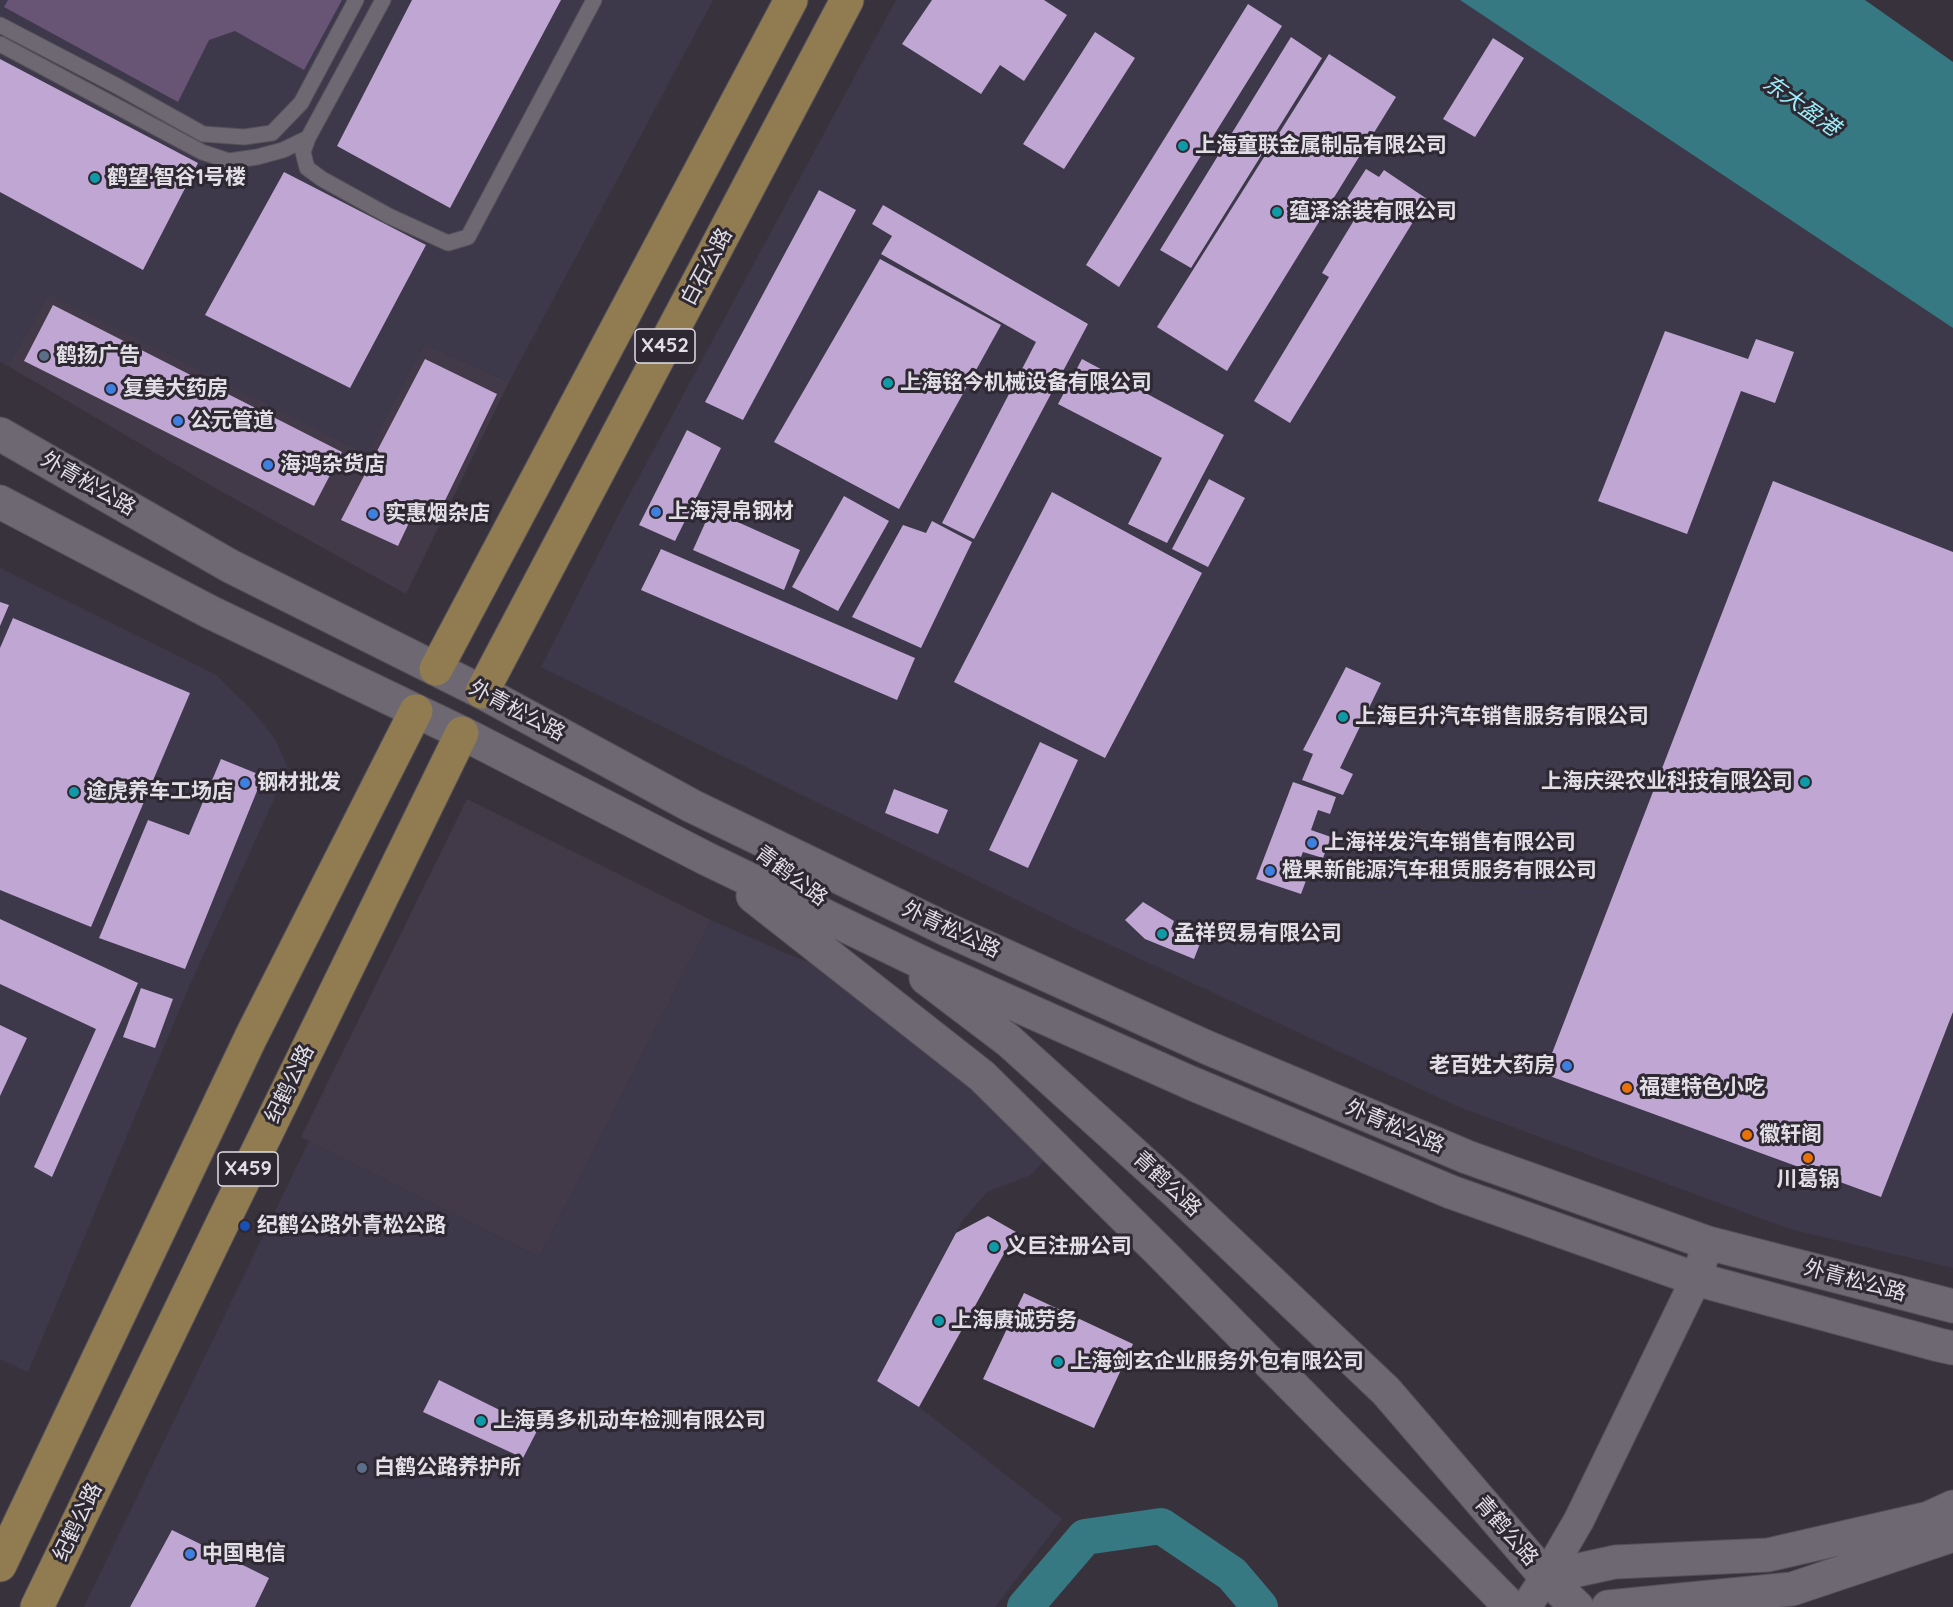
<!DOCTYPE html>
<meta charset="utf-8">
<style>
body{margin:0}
canvas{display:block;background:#38323c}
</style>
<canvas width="1953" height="1607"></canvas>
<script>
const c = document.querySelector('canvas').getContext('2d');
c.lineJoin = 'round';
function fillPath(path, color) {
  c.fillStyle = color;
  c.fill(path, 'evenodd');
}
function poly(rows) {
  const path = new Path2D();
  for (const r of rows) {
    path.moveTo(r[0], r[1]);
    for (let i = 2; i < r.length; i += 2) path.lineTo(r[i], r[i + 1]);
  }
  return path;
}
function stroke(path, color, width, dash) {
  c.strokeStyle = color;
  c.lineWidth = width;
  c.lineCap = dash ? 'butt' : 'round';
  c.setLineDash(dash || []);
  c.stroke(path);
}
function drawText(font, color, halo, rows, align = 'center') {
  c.font = font + ' Quicksand,"Noto Sans SC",sans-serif';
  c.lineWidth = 6;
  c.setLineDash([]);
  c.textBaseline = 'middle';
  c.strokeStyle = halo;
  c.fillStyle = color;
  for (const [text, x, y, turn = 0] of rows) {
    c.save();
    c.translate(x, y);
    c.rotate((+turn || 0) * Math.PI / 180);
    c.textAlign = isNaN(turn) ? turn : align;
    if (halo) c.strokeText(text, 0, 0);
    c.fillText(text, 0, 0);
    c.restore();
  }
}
fillPath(poly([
 [49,293,367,454,424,344,509,382,406,594,217,489,8,366],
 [467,799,711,920,539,1257,301,1137]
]), '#423949');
fillPath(poly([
 [0,0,713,0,509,382,424,344,367,454,49,294,8,366,0,361],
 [896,0,1460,0,1953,328,1953,1268,1790,1229,1459,1107,1074,928,541,667,617,518],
 [0,568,216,675,251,709,275,739,288,768,188,989,28,1372,0,1359],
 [711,920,787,954,827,969,960,1078,1045,1159,1031,1175,987,1192,962,1221,877,1381,919,1407,1062,1519,995,1607,84,1607,309,1141,539,1257]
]), '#3d394b');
fillPath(poly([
 [8,0,342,0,304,70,235,31,209,40,178,102,4,7]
]), '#685576');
fillPath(poly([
 [1460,0,1865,0,1953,62,1953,328]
]), '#377983');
stroke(poly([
 [1025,1607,1085,1537,1161,1526,1232,1574,1260,1607]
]), '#377983', 36);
fillPath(poly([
 [412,0,561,0,450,208,337,146],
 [932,0,1044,0,1067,15,1024,81,1000,65,981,94,902,44],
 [1248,4,1282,26,1119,287,1086,265],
 [1095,32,1135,58,1064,169,1023,144],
 [1291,37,1322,58,1191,268,1160,250],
 [1493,38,1524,58,1475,137,1443,119],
 [1329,54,1396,97,1227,371,1157,327],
 [0,59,198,163,143,270,0,192],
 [1366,169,1379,177,1384,170,1427,199,1290,423,1254,401,1329,277,1322,273,1356,217,1341,208],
 [284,172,426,245,350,388,205,315],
 [819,190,856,210,743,420,705,402],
 [883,205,1088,324,974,539,942,523,1036,342,881,254,892,236,872,224],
 [880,259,1001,325,899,509,774,442],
 [53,305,342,452,314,506,24,361],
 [1665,331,1748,359,1756,339,1794,352,1775,403,1741,391,1687,534,1598,501],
 [425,359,497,394,437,517,416,508,398,546,341,520],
 [1082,359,1224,435,1167,543,1128,524,1162,458,1058,404],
 [687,430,721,448,675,541,639,525],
 [1209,479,1245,498,1208,567,1172,549],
 [1773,481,1953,552,1953,1012,1881,1197,1544,1074],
 [1052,492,1202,573,1105,758,954,682],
 [844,496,889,521,838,611,792,587],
 [711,510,800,550,784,590,693,550],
 [932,521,972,542,921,648,852,617,903,525,926,533],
 [661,549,915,658,897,700,641,590],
 [0,602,9,605,0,626],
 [13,618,190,693,91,927,0,890,0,648],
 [1346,667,1381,683,1340,768,1353,774,1343,795,1302,780,1313,754,1303,750],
 [1040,742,1078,760,1028,868,989,850],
 [221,759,263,776,185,969,99,938,148,820,189,835],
 [1293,782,1336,797,1330,814,1318,810,1311,830,1331,837,1323,858,1303,852,1294,874,1307,878,1301,894,1256,879],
 [894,789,948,810,938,834,885,813],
 [1143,902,1174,921,1171,929,1201,941,1194,959,1145,939,1125,920],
 [0,919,138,983,52,1177,34,1167,96,1029,0,984],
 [141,988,173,999,155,1048,123,1037],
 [0,1025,27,1038,0,1096],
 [988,1216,1016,1232,919,1407,877,1381,956,1233],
 [1024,1293,1133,1344,1094,1428,983,1379],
 [439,1380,538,1429,523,1458,423,1412],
 [172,1530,269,1578,255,1607,130,1607]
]), '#c0a6d2');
const lane = poly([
 [383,0,308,138,303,152,307,168,322,179,389,216,448,243,468,237,594,0],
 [0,25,117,86,203,134,244,137,272,133,301,103,356,0],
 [0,44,202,152,229,161,257,157,283,150,308,138]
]);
const street = poly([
 [1526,1607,1546,1577,1579,1520,1696,1279,1708,1243]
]);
const secondary = poly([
 [0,434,230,566,482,692,692,806,948,930,1206,1047,1467,1157,1708,1243,1953,1306],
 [0,502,210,612,462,733,707,859,931,967,1191,1083,1451,1192,1696,1279,1939,1345,1953,1348],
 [753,896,982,1076,1160,1252,1511,1607],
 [926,978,1009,1041,1176,1192,1386,1391,1546,1577,1577,1607],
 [1546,1577,1615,1562,1768,1555,1929,1518,1953,1507],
 [1608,1607,1792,1589,1953,1535]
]);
const primary = poly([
 [436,669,791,0],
 [482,692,847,0],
 [0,1565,251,1037,416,711],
 [37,1607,224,1220,462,733]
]);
stroke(lane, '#565159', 17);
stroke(street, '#565159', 32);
stroke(secondary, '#565159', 35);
stroke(primary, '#565159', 35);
stroke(lane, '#6e6873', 15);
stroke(street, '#6e6873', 30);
stroke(secondary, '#6e6873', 33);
stroke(primary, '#917c52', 33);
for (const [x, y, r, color] of [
 [1183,146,6,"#0f9aa8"],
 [95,178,6,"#0f9aa8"],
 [1277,212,6,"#0f9aa8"],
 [44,356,6,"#5c6f8a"],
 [888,383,6,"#0f9aa8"],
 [111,389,6,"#3f7fe0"],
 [178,421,6,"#3f7fe0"],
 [268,465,6,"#3f7fe0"],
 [656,512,6,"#3f7fe0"],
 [373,514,6,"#3f7fe0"],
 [1343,717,6,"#0f9aa8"],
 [1805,782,6,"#0f9aa8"],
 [245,783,6,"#3f7fe0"],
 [74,792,6,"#0f9aa8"],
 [1312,843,6,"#3f7fe0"],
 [1270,871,6,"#3f7fe0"],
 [1162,934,6,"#0f9aa8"],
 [1567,1066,6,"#3f7fe0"],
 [1627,1088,6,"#e8710a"],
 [1747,1135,6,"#e8710a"],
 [1808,1158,6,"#e8710a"],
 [245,1226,6,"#1a4fb4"],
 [994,1247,6,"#0f9aa8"],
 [939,1321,6,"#0f9aa8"],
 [1058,1362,6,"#0f9aa8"],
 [481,1421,6,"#0f9aa8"],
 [362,1468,6,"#5c6f8a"],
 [190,1554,6,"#3f7fe0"]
]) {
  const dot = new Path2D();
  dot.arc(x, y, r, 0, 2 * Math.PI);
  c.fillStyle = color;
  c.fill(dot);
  stroke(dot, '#2d2831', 2);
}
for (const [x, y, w] of [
 [665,346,60],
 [248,1169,60]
]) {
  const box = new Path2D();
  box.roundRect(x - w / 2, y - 17, w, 34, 4.5);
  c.fillStyle = '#2d2831';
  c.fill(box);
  stroke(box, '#e2dee5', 1.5);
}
drawText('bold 20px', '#e2dee5', null, [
 ["X452",665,346],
 ["X459",248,1169]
]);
drawText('bold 21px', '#e2dee5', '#2d2831', [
 ["上海童联金属制品有限公司",1195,146],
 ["鹤望·智谷1号楼",107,178],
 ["蕴泽涂装有限公司",1289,212],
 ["鹤扬广告",56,356],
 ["上海铭今机械设备有限公司",900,383],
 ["复美大药房",123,389],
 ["公元管道",190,421],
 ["海鸿杂货店",280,465],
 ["上海浔帛钢材",668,512],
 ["实惠烟杂店",385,514],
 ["上海巨升汽车销售服务有限公司",1355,717],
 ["上海庆梁农业科技有限公司",1793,782,"right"],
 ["钢材批发",257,783],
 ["途虎养车工场店",86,792],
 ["上海祥发汽车销售有限公司",1324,843],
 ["橙果新能源汽车租赁服务有限公司",1282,871],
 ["孟祥贸易有限公司",1174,934],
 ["老百姓大药房",1555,1066,"right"],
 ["福建特色小吃",1639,1088],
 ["徽轩阁",1759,1135],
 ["川葛锅",1808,1180,"center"],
 ["纪鹤公路外青松公路",257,1226],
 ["义巨注册公司",1006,1247],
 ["上海赓诚劳务",951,1321],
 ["上海剑玄企业服务外包有限公司",1070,1362],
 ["上海勇多机动车检测有限公司",493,1421],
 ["白鹤公路养护所",374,1468],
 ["中国电信",202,1554]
], 'left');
drawText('21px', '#e2dee5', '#2d2831', [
 ["白石公路",707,267,-62],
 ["外青松公路",88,484,30],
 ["外青松公路",517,711,28],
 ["青鹤公路",791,876,37],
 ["外青松公路",951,930,25],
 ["纪鹤公路",290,1084,-64],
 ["外青松公路",1395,1127,23],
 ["青鹤公路",1167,1184,43],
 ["外青松公路",1855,1281,15],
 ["纪鹤公路",78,1522,-64],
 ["青鹤公路",1506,1531,49]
]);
drawText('italic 22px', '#9debf9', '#2d2831', [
 ["东大盈港",1801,106,35]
]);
</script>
